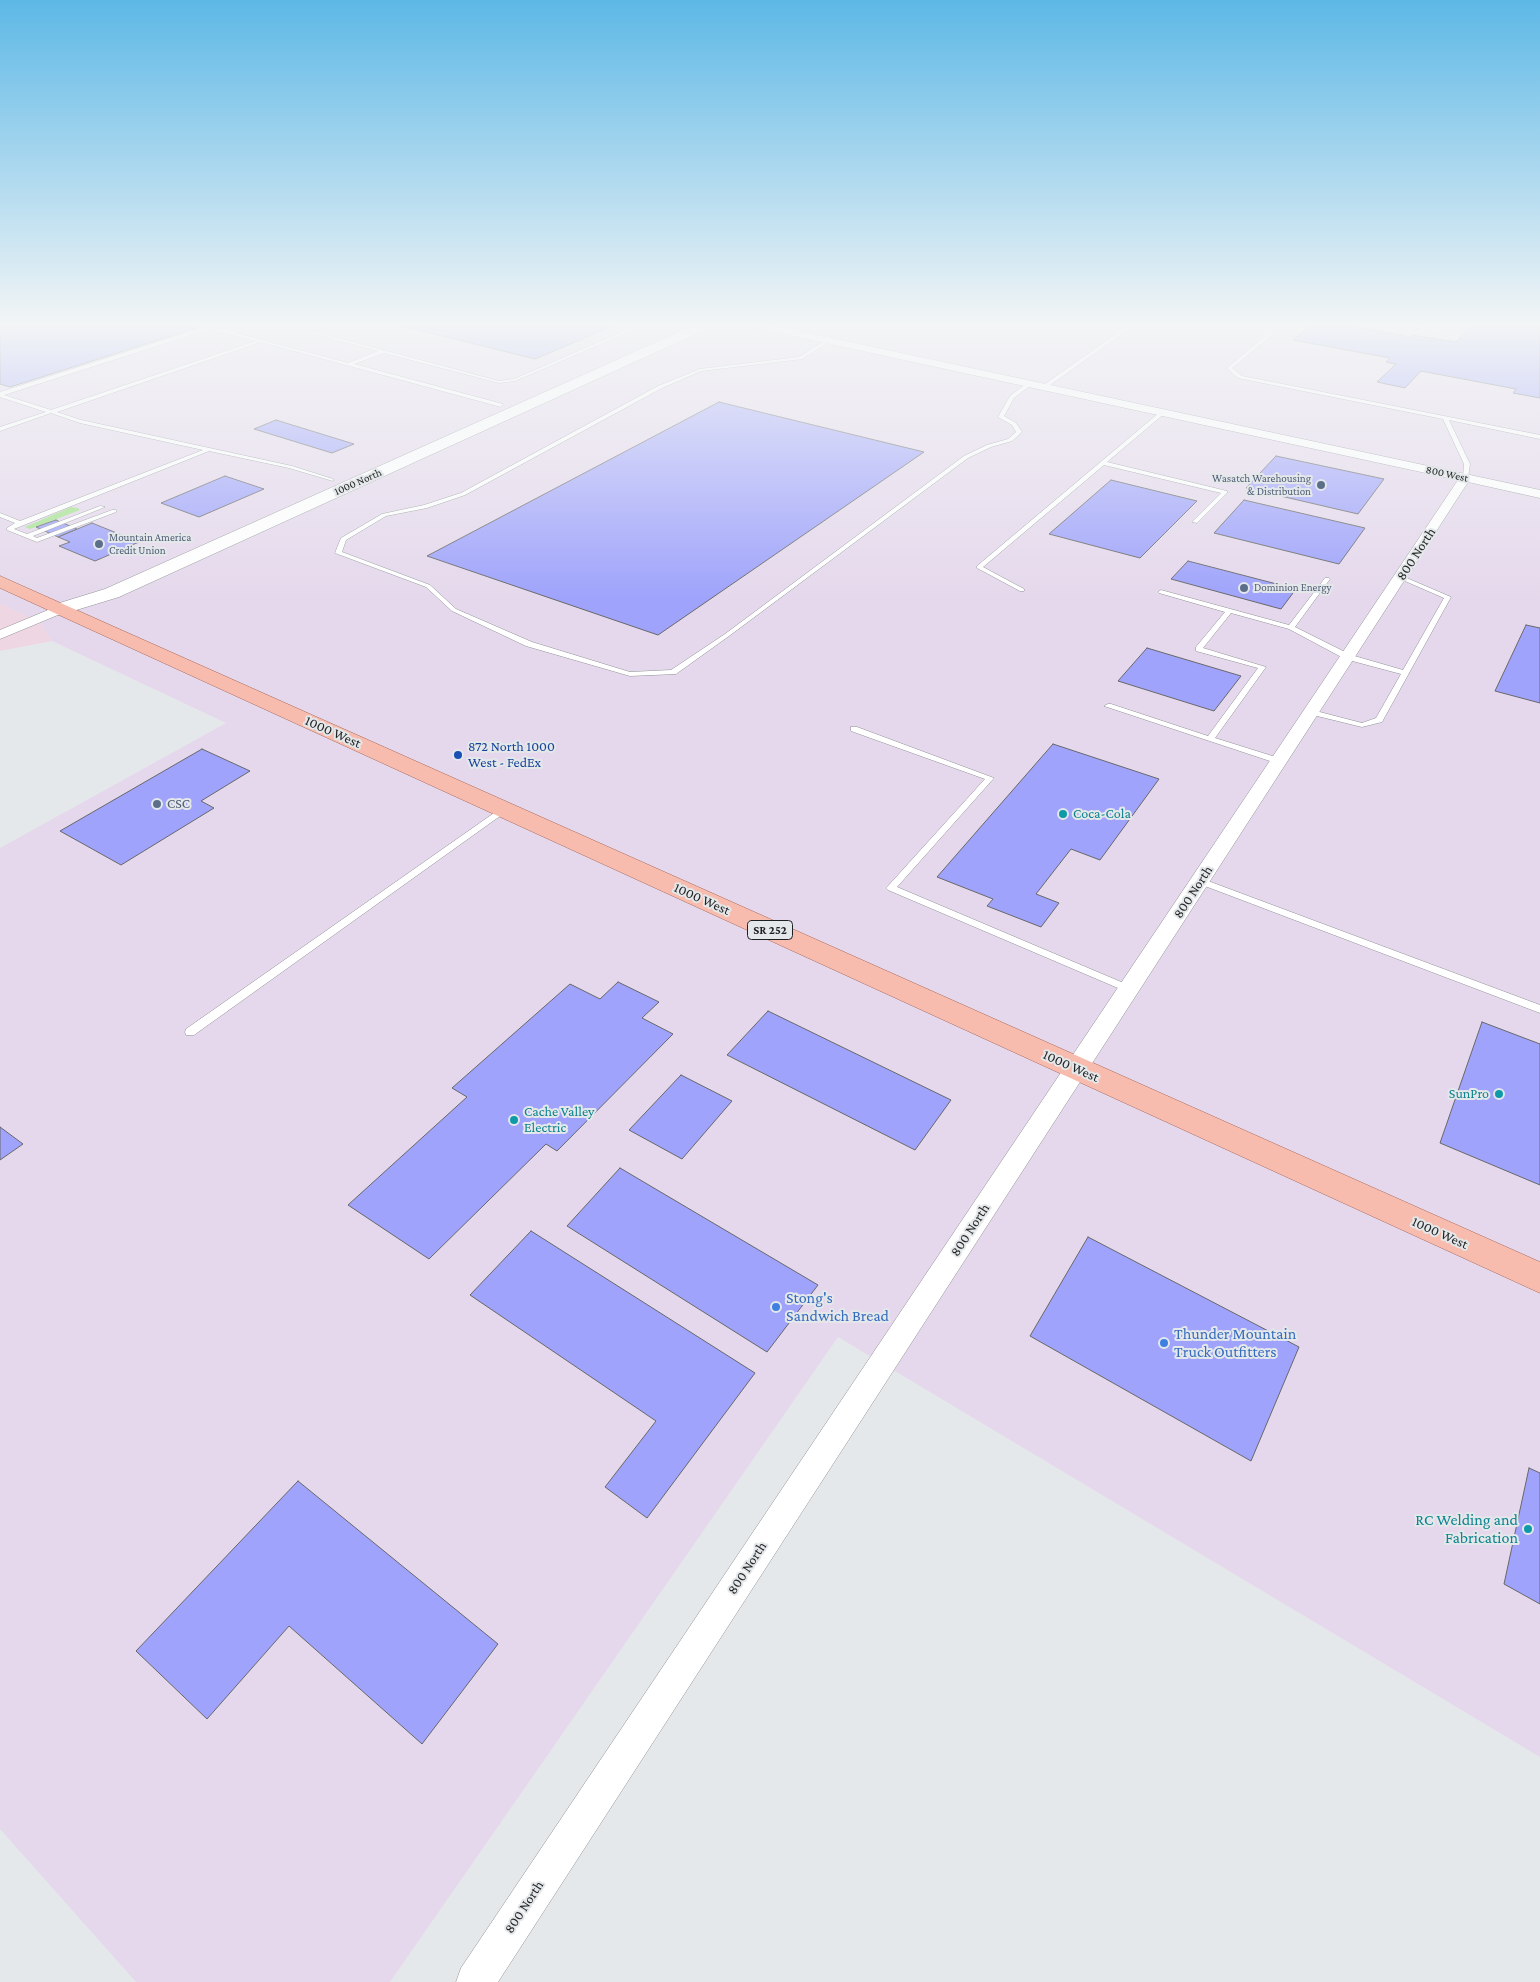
<!DOCTYPE html>
<style>
body{margin:0}
canvas{display:block;background:#e5e8ea}
</style>
<canvas width="1540" height="1982"></canvas>
<script>
const c = document.querySelector('canvas').getContext('2d');
c.lineJoin = 'round';
function fillPath(path, color) {
  c.fillStyle = color;
  c.fill(path, 'evenodd');
}
function poly(rows) {
  const path = new Path2D();
  for (const r of rows) {
    path.moveTo(r[0], r[1]);
    for (let i = 2; i < r.length; i += 2) path.lineTo(r[i], r[i + 1]);
  }
  return path;
}
function stroke(path, color, width, dash) {
  c.strokeStyle = color;
  c.lineWidth = width;
  c.lineCap = dash ? 'butt' : 'round';
  c.setLineDash(dash || []);
  c.stroke(path);
}
function drawText(font, color, halo, rows, align = 'center') {
  c.font = font + ' "Crimson Pro",serif';
  c.lineWidth = 4;
  c.setLineDash([]);
  c.textBaseline = 'middle';
  c.strokeStyle = halo;
  c.fillStyle = color;
  for (const [text, x, y, turn = 0] of rows) {
    c.save();
    c.translate(x, y);
    c.rotate((+turn || 0) * Math.PI / 180);
    c.textAlign = isNaN(turn) ? turn : align;
    if (halo) c.strokeText(text, 0, 0);
    c.fillText(text, 0, 0);
    c.restore();
  }
}
fillPath(poly([
 [0,321,1540,321,1540,1757,838,1337,390,1982,136,1982,0,1829,0,848,226,723,52,641,40,622,0,604]
]), '#e5d8ec');
fillPath(poly([
 [0,604,40,622,52,641,0,651]
]), '#eed6e2');
fillPath(poly([
 [71,507,78,508,80,510,36,527,30,529,25,527]
]), '#a7e391');
const building = poly([
 [0,321,170,321,196,328,10,387,0,384,0,321],
 [382,321,603,321,617,324,535,359,382,321],
 [1316,321,1337,321,1334,323,1410,337,1412,335,1456,342,1476,321,1492,321,1526,327,1529,323,1540,325,1540,398,1513,393,1516,389,1421,371,1405,388,1377,382,1396,364,1386,362,1390,358,1293,340,1316,321],
 [719,402,924,452,658,635,427,556,719,402],
 [276,420,354,444,332,453,254,429,276,420],
 [1276,456,1384,479,1358,514,1246,488,1276,456],
 [225,476,264,489,199,517,161,503,225,476],
 [1111,480,1197,501,1140,558,1049,534,1111,480],
 [1244,500,1365,528,1339,564,1214,533,1244,500],
 [56,520,77,529,58,537,36,527,56,520],
 [92,523,139,542,95,561,59,546,70,542,58,537,92,523],
 [1188,561,1296,589,1281,609,1171,579,1188,561],
 [1526,625,1540,628,1540,703,1495,691,1526,625],
 [1147,648,1241,676,1214,711,1118,681,1147,648],
 [1053,744,1159,779,1100,860,1071,849,1036,894,1059,903,1041,927,987,906,993,899,937,877,1053,744],
 [202,749,250,771,201,801,214,808,121,865,60,831,202,749],
 [618,982,659,1002,642,1018,673,1034,557,1151,546,1144,429,1259,348,1205,467,1097,452,1088,570,984,600,999,618,982],
 [768,1011,951,1100,915,1150,727,1055,768,1011],
 [1482,1022,1540,1044,1540,1185,1440,1143,1482,1022],
 [681,1075,732,1101,682,1159,629,1130,681,1075],
 [0,1127,23,1144,0,1160,0,1127],
 [620,1168,818,1285,767,1352,567,1226,620,1168],
 [531,1231,755,1373,647,1518,605,1487,656,1421,470,1295,531,1231],
 [1088,1237,1299,1347,1251,1461,1030,1336,1088,1237],
 [1529,1468,1540,1473,1540,1604,1504,1584,1529,1468],
 [298,1481,498,1644,422,1744,289,1626,207,1719,136,1651,298,1481]
]);
fillPath(building, '#9fa3fb');
stroke(building, '#68686b', 1);
const lane = poly([
 [184,321,191,321,348,363,378,351,267,321,274,321,499,381,514,379,643,323,647,324,515,381,499,383,384,353,354,364,503,404,501,407,261,342,57,412,81,420,292,466,333,479,333,481,289,468,209,451,14,529,27,534,100,506,105,507,33,536,37,538,112,510,116,510,116,512,37,542,7,530,7,528,15,523,0,517,0,513,20,521,203,450,80,423,51,413,0,431,0,427,46,412,0,397,0,392,205,327,184,321],
 [210,329,256,341,51,410,4,395,210,329],
 [1135,321,1140,321,1046,388,1042,388,1042,386,1135,321],
 [1240,321,1246,321,1273,334,1232,368,1242,376,1540,435,1540,439,1449,420,1470,464,1468,478,1463,479,1464,464,1443,419,1238,378,1227,368,1268,334,1240,321],
 [1381,321,1391,321,1438,329,1447,321,1452,321,1439,332,1381,321],
 [828,339,832,340,802,359,701,371,662,388,465,495,427,508,386,516,346,540,342,552,430,585,456,609,532,642,630,672,671,670,725,634,964,456,987,445,1008,439,1016,432,1012,425,998,417,1010,396,1027,383,1031,383,1031,385,1014,398,1004,416,1016,423,1022,432,1012,441,991,447,968,458,729,636,676,674,630,676,526,646,452,611,426,587,335,553,341,538,382,514,424,505,461,493,658,386,700,369,799,357,828,339],
 [1160,412,1165,413,1107,462,1227,491,1227,493,1197,523,1192,522,1221,493,1104,465,983,567,1024,589,1024,591,1020,591,977,568,977,566,1160,412],
 [1398,576,1402,576,1451,597,1382,722,1362,727,1309,714,1308,712,1312,710,1362,723,1376,718,1401,674,1345,659,1289,629,1231,613,1203,648,1266,667,1215,738,1282,759,1282,763,1276,763,1104,706,1108,704,1111,704,1208,736,1258,668,1196,651,1196,647,1225,612,1159,593,1158,592,1161,590,1289,625,1325,578,1329,578,1330,579,1295,627,1351,655,1403,670,1444,598,1398,578,1398,576],
 [851,727,857,727,994,778,897,887,1133,987,1134,989,1133,991,1125,991,888,890,886,888,888,886,985,779,851,731,851,727],
 [504,806,507,807,507,811,194,1035,186,1035,185,1032,186,1029,504,806],
 [1200,878,1540,1005,1540,1013,1197,883,1195,881,1200,878]
]);
const street = poly([
 [733,321,752,321,1540,490,1540,498,1468,482,498,1982,456,1982,461,1968,1458,480,738,324,733,321],
 [60,605,65,606,67,609,65,612,0,639,0,630,60,605]
]);
const secondary = poly([
 [697,321,711,321,698,333,119,597,60,615,53,613,51,609,53,605,105,589,690,327,697,321]
]);
const primary = poly([
 [0,576,1540,1262,1540,1293,0,588,0,576]
]);
stroke(lane, '#919496', 1);
stroke(street, '#919496', 1);
stroke(secondary, '#919496', 1);
stroke(primary, '#a86859', 1);
fillPath(lane, '#fff');
fillPath(street, '#fff');
fillPath(secondary, '#fff');
fillPath(primary, '#f7bcad');
const sky = c.createLinearGradient(0, 0, 0, 599);
sky.addColorStop(0, '#5db8e6');
sky.addColorStop(0.54, '#f3f5f6');
sky.addColorStop(1, '#f3f5f600');
c.fillStyle = sky;
c.fillRect(0, 0, 1540, 599);
for (const [x, y, r, color] of [
 [1321,485,5,"#5c6f8a"],
 [99,544,5,"#5c6f8a"],
 [1244,588,5,"#5c6f8a"],
 [458,755,5,"#1a4fb4"],
 [157,804,5,"#5c6f8a"],
 [1063,814,5,"#0f9aa8"],
 [1499,1094,5,"#0f9aa8"],
 [514,1120,5,"#0f9aa8"],
 [776,1307,5,"#3f7fe0"],
 [1164,1343,5,"#3f7fe0"],
 [1528,1529,5,"#0f9aa8"]
]) {
  const dot = new Path2D();
  dot.arc(x, y, r, 0, 2 * Math.PI);
  c.fillStyle = color;
  c.fill(dot);
  stroke(dot, '#e5e8ea', 2);
}
drawText('11px', '#1f2021', '#e5e8ea', [
 ["800 West",1447,474,12],
 ["1000 North",358,482,-24]
]);
drawText('11px', '#4e5e75', '#e5e8ea', [
 ["Wasatch Warehousing",1311,479,"right"],
 ["& Distribution",1311,492,"right"],
 ["Mountain America",109,538],
 ["Credit Union",109,551],
 ["Dominion Energy",1254,588]
], 'left');
for (const [x, y, w] of [
 [770,930,45]
]) {
  const box = new Path2D();
  box.roundRect(x - w / 2, y - 9.5, w, 19, 4);
  c.fillStyle = '#e5e8ea';
  c.fill(box);
  stroke(box, '#1f2021', 1);
}
drawText('bold 12px', '#1f2021', null, [
 ["SR 252",770,930]
]);
drawText('14px', '#1f2021', '#e5e8ea', [
 ["800 North",1416,554,-57],
 ["1000 West",333,732,24],
 ["800 North",1193,892,-57],
 ["1000 West",702,899,24],
 ["1000 West",1071,1066,24],
 ["800 North",970,1230,-57],
 ["1000 West",1440,1233,24],
 ["800 North",747,1568,-57],
 ["800 North",524,1907,-57]
]);
drawText('14px', '#164399', '#e5e8ea', [
 ["872 North 1000",468,747],
 ["West - FedEx",468,763]
], 'left');
drawText('14px', '#4e5e75', '#e5e8ea', [
 ["CSC",167,804]
], 'left');
drawText('14px', '#0d838f', '#e5e8ea', [
 ["Coca-Cola",1073,814],
 ["SunPro",1489,1094,"right"],
 ["Cache Valley",524,1112],
 ["Electric",524,1128]
], 'left');
drawText('16px', '#366cbe', '#e5e8ea', [
 ["Stong's",786,1298],
 ["Sandwich Bread",786,1316],
 ["Thunder Mountain",1174,1334],
 ["Truck Outfitters",1174,1352]
], 'left');
drawText('16px', '#0d838f', '#e5e8ea', [
 ["RC Welding and",1518,1520],
 ["Fabrication",1518,1538]
], 'right');
</script>
